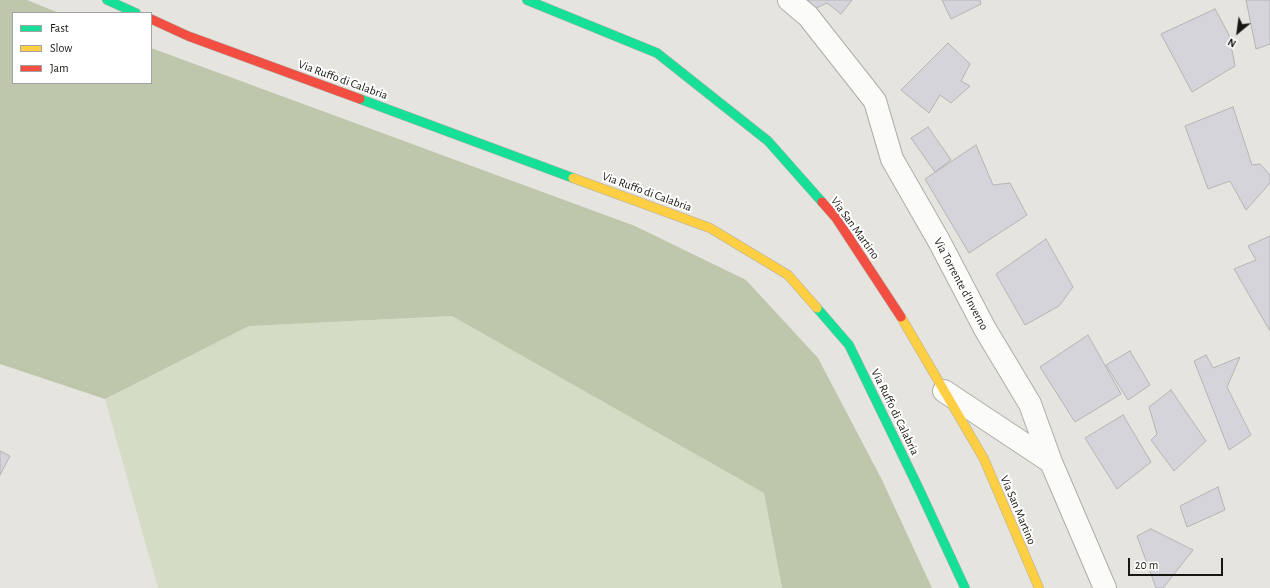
<!DOCTYPE html>
<style>
body{margin:0}
#map{position:relative;width:1270px;height:588px;overflow:hidden;background:#e6e4de;font-family:"Alegreya Sans",sans-serif}
canvas{display:block}
.legend{position:absolute;left:12px;top:12px;width:140px;height:72px;box-sizing:border-box;background:#fff;border:1px solid #a3a2a1;margin:0;padding:5px 7px;list-style:none;font-size:12px;color:#181713}
.legend li{display:flex;align-items:center;gap:8px;height:20px}
.legend b{width:20px;border:1px solid #a3a2a1}
.north{position:absolute;left:1218px;top:12px;width:40px;height:40px;-webkit-text-stroke:3px #fff;paint-order:stroke;rotate:209deg;font-size:11px;font-weight:700;line-height:16px;text-align:center;color:#181713}
.north::after{content:'';display:block;margin:auto;width:14px;height:18px;background:#181713;clip-path:polygon(50% 0,100% 100%,50% 72%,0 100%)}
.scale{position:absolute;left:1128px;top:558px;width:95px;height:18px;box-sizing:border-box;border:2px solid #181713;border-top:0;padding-left:5px;font-size:12px;line-height:14px;white-space:nowrap;color:#181713;-webkit-text-stroke:3px #fff;paint-order:stroke}
</style>
<div id="map">
<canvas width="1270" height="588"></canvas>
<ul class="legend">
<li><b style="height:5px;background:#16e098"></b>Fast</li>
<li><b style="height:5px;background:#ffcf43"></b>Slow</li>
<li><b style="height:5px;background:#f24e42"></b>Jam</li>
</ul>
<div class="north">N</div>
<div class="scale">20 m</div>
</div>
<script>
const c = document.querySelector('canvas').getContext('2d');
c.lineJoin = 'round';
function fillPath(path, color) {
  c.fillStyle = color;
  c.fill(path, 'evenodd');
}
function poly(rows) {
  const path = new Path2D();
  for (const r of rows) {
    path.moveTo(r[0], r[1]);
    for (let i = 2; i < r.length; i += 2) path.lineTo(r[i], r[i + 1]);
  }
  return path;
}
function stroke(path, color, width, dash) {
  c.strokeStyle = color;
  c.lineWidth = width;
  c.lineCap = dash ? 'butt' : 'round';
  c.setLineDash(dash || []);
  c.stroke(path);
}
function drawText(font, color, halo, rows, align = 'center') {
  c.font = font + ' "Alegreya Sans",sans-serif';
  c.lineWidth = 4;
  c.setLineDash([]);
  c.textBaseline = 'middle';
  c.strokeStyle = halo;
  c.fillStyle = color;
  for (const [text, x, y, turn = 0] of rows) {
    c.save();
    c.translate(x, y);
    c.rotate((+turn || 0) * Math.PI / 180);
    c.textAlign = isNaN(turn) ? turn : align;
    if (halo) c.strokeText(text, 0, 0);
    c.fillText(text, 0, 0);
    c.restore();
  }
}
fillPath(poly([
 [452,316,764,493,782,588,158,588,105,399,249,326]
]), '#d5dcc5');
fillPath(poly([
 [0,0,27,0,59,13,13,13,13,83,151,83,151,48,635,226,746,280,818,358,882,480,932,588,782,588,764,493,452,316,249,326,105,399,0,364]
]), '#bec6ac');
const building = poly([
 [808,0,852,0,841,14,827,3,814,9,808,0],
 [942,0,980,0,981,4,951,19,942,0],
 [1246,0,1270,0,1270,44,1256,49,1246,0],
 [1215,9,1229,35,1235,66,1192,92,1161,34,1215,9],
 [948,43,970,64,961,81,970,86,951,103,940,95,929,113,901,90,948,43],
 [1233,107,1252,165,1260,164,1270,175,1270,183,1246,210,1230,181,1208,189,1185,126,1233,107],
 [928,127,951,160,935,172,911,138,928,127],
 [976,145,993,185,1010,183,1027,215,969,253,925,179,976,145],
 [1270,236,1270,331,1234,269,1256,260,1248,246,1270,236],
 [1046,239,1073,287,1059,306,1025,325,996,274,1046,239],
 [1088,335,1121,394,1075,422,1040,367,1088,335],
 [1130,351,1150,385,1128,400,1106,365,1130,351],
 [1206,355,1213,368,1240,357,1227,387,1251,435,1229,450,1194,361,1206,355],
 [1171,390,1206,441,1174,471,1151,440,1157,434,1149,407,1171,390],
 [1123,415,1151,462,1117,489,1085,438,1123,415],
 [0,451,10,456,0,475,0,451],
 [1218,487,1225,510,1187,527,1180,506,1218,487],
 [1151,529,1193,550,1163,588,1156,588,1137,536,1151,529]
]);
fillPath(building, '#d6d4db');
stroke(building, '#b4b4b3', 1);
const street = poly([
 [789,0,808,16,875,101,892,159,939,241,985,329,1030,404,1051,462,1105,588],
 [944,391,1051,462]
]);
const fast = poly([
 [107,0,136,13],
 [527,0,657,53,768,141,822,202],
 [360,99,573,178],
 [817,308,849,345,919,489,965,588]
]);
const slow = poly([
 [573,178,710,228,788,275,817,308],
 [901,317,984,459,1039,588]
]);
const jam = poly([
 [151,19,188,36,360,99],
 [822,202,836,218,901,317]
]);
stroke(street, '#afada9', 24);
stroke(fast, '#afada9', 10);
stroke(slow, '#afada9', 10);
stroke(jam, '#afada9', 10);
stroke(street, '#fbfbfa', 22);
stroke(fast, '#16e098', 9);
stroke(slow, '#ffcf43', 9);
stroke(jam, '#f24e42', 9);
drawText('12px', '#181713', '#fff', [
 ["Via Ruffo di Calabria",343,80,20],
 ["Via Ruffo di Calabria",647,192,20],
 ["Via San Martino",855,228,54],
 ["Via Torrente d'Inverno",961,284,62],
 ["Via Ruffo di Calabria",895,412,64],
 ["Via San Martino",1018,510,67]
]);
</script>
